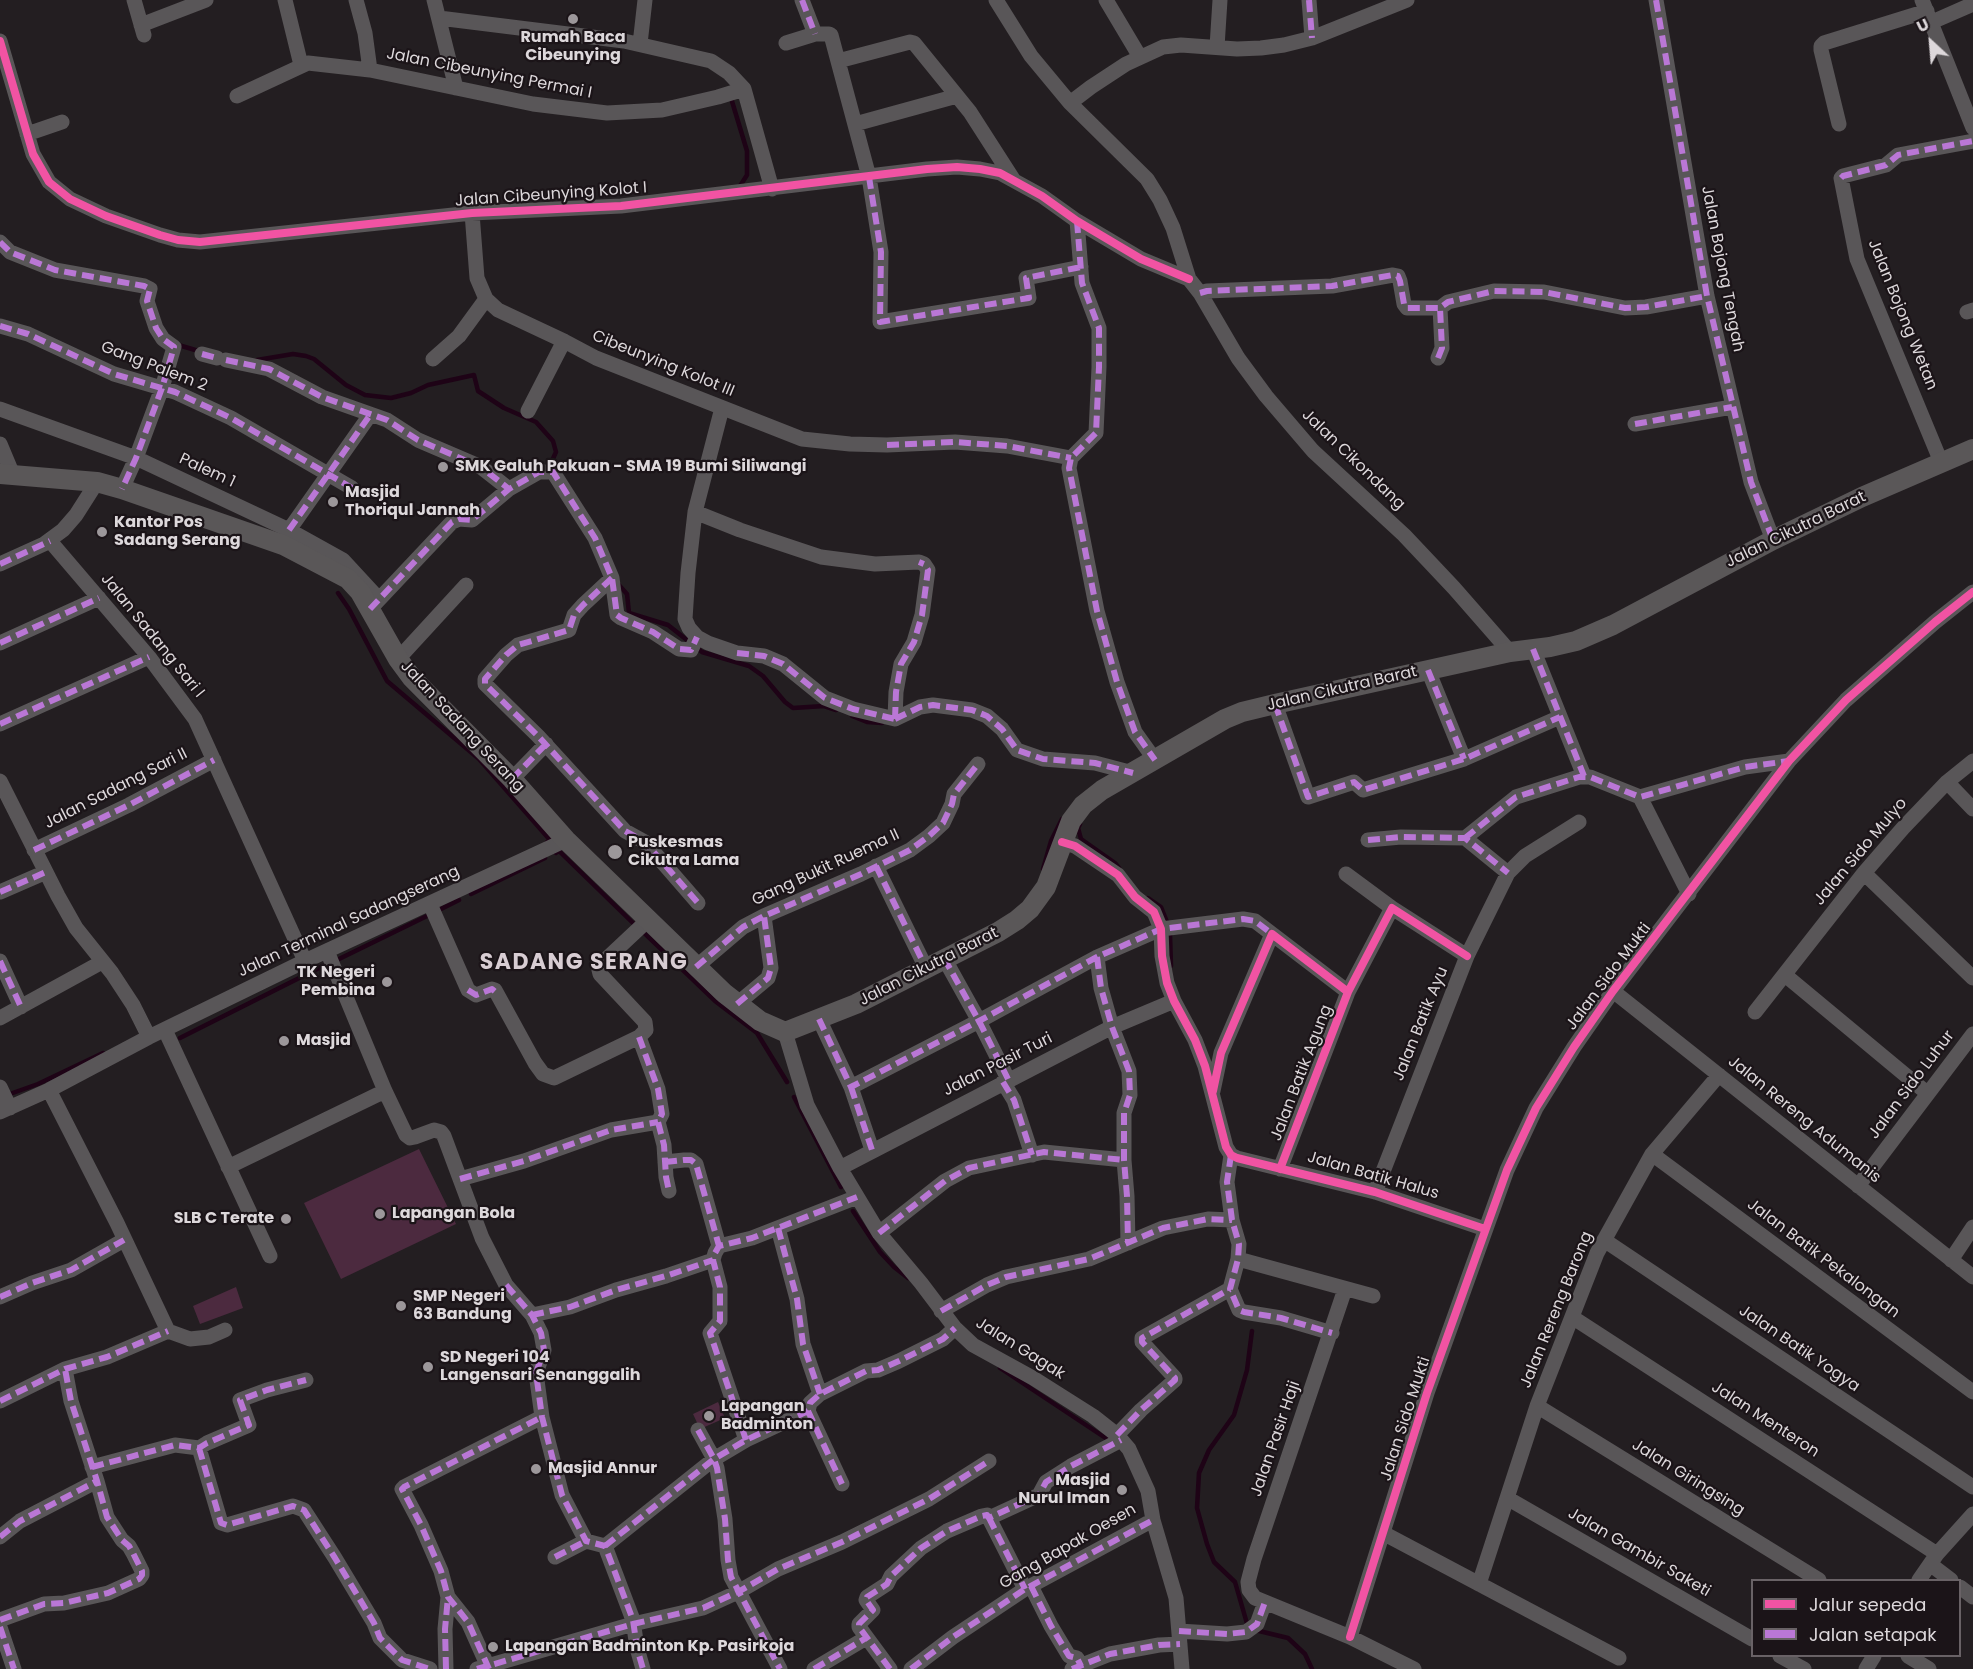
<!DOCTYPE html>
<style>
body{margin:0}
#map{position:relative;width:1973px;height:1669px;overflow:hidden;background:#231e21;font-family:Poppins,sans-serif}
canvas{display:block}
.legend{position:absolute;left:1751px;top:1579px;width:210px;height:78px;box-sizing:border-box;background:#1b1418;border:2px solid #696266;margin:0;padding:8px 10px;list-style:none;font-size:18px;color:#ddd8db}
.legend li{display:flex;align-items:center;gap:12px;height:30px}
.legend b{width:30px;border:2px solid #696266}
.north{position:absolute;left:1901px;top:12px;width:60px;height:60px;-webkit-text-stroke:4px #1b1418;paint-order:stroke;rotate:334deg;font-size:16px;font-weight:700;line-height:24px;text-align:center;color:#ddd8db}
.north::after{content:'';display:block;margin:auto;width:21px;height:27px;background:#ddd8db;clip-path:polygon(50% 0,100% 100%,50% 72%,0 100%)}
</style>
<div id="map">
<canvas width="1973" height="1669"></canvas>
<ul class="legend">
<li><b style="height:8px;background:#f153a3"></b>Jalur sepeda</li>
<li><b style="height:8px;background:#ba77d6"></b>Jalan setapak</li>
</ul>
<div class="north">U</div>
</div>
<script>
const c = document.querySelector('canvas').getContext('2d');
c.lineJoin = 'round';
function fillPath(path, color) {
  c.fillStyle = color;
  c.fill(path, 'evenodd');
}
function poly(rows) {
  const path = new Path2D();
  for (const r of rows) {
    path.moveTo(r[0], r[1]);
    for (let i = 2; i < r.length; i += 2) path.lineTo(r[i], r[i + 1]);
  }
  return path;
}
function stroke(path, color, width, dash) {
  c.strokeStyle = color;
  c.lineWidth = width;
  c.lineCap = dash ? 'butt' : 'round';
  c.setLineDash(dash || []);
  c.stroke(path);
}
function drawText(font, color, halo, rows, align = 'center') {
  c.font = font + ' Poppins,sans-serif';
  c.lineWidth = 4.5;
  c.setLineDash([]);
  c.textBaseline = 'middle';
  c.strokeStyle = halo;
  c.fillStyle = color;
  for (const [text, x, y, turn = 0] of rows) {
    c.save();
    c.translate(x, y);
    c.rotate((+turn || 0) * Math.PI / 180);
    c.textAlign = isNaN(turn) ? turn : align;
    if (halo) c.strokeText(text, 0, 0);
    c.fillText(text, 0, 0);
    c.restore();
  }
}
fillPath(poly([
 [419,1149,456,1224,341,1279,304,1203],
 [236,1287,243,1308,200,1324,193,1306],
 [718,1402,725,1418,700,1429,693,1414]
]), '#4c2a3f');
stroke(poly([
 [731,98,747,151,747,175,740,186],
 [175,344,202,352],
 [257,360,293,354,306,356,314,359,346,385,365,395,391,398,411,393,428,385,474,375,478,391,504,408,536,422,553,441,556,452,551,463,553,468],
 [618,584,627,594,629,613,668,625,702,652,749,666,763,676,785,702,793,708,824,706,836,710],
 [338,593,349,609,387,681,479,759,550,840,547,842],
 [852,716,867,722,882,723],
 [1080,824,1078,828,1081,839,1115,863,1119,868],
 [556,853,559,851,634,924],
 [1043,869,1051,841,1062,819],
 [471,894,545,858],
 [1148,898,1161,907,1167,922],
 [439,910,459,900],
 [642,931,715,1001,757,1033,787,1082],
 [1170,935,1171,966],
 [339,959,427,916],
 [180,1038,323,966],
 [7,1095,38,1084,103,1053],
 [794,1097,841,1187],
 [853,1211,880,1252,894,1267,908,1278],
 [1000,1368,1110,1441],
 [1248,1627,1235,1582,1214,1562,1207,1544,1197,1508,1199,1473,1209,1450,1234,1415,1247,1370,1252,1331],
 [1255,1630,1288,1638,1305,1654,1312,1669]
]), '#1e0316', 4.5);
stroke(poly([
 [134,0,144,35],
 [285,0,301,65],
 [356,0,365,33,370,70],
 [434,0,456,88],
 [802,0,815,34],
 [996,0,1031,56,1070,103,1147,179,1160,200,1173,228,1189,279,1200,293,1238,358,1266,396,1313,451,1404,535,1454,588,1510,652],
 [1106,0,1140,57],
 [1309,0,1312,38],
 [1656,0,1707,296,1751,482,1773,540],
 [1922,0,1973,128],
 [439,18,624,41,711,61,729,73,744,89,772,189],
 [1932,22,1973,4],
 [141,25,206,0],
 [0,41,33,154,49,182,70,199,106,216,160,235,178,240,200,242,472,213,621,206,927,169,957,167,980,169,1000,173,1042,196,1077,221,1141,259,1189,279],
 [786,43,815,34,829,34,831,35,869,177,881,252,880,322,1029,298,1026,278,1081,267],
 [640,44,645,0],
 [1217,47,1220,0],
 [838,61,910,42,914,43,970,112,1013,179],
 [237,96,308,63,370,70,533,104,607,113,662,110,718,97,744,89],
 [1070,103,1091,87,1126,64,1163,47,1181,45,1237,49,1261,48,1284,45,1312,38,1407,0],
 [855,124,957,96],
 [1839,124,1821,50,1821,46,1824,43,1927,11],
 [27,134,62,122],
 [472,213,477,278,486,299,498,310,564,341,596,358,802,439,850,444,887,445,955,442,1007,446,1071,458],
 [1077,221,1082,283,1099,328,1099,367,1096,433,1071,458,1069,468,1097,611,1117,682,1135,732,1155,760],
 [0,242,10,252,55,270,144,286,150,289,147,301,156,328,163,339,174,347,162,388,136,458,122,489],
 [1200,293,1207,291,1332,286,1393,275,1398,276,1400,281,1404,304,1407,308,1440,308,1448,302,1494,291,1544,292,1625,308,1646,307,1707,296],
 [1967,312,1973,310],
 [0,326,28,334,114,374,175,392,231,418,352,488],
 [202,354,217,358],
 [1438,358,1442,348,1440,308],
 [433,359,459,336,486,299],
 [226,360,269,369,322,397,387,420,418,440,481,467,509,489],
 [722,408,695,512,688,573,685,619,689,628,697,637,708,643,737,653,764,656,783,664,825,698,853,709,895,719],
 [0,409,136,458,289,530,343,560,379,599],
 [528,411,564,341],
 [1635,424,1732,407],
 [0,444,13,475],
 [1941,462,1857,259,1841,178,1843,176,1886,165,1898,155,1973,141],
 [695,512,740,530,821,557,875,564,919,562,924,564,928,570,922,615,914,642,901,664,896,692,895,719],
 [289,530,370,415],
 [50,541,149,657,195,719,305,961],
 [0,564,44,544,63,530,76,515,97,482],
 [612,578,583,605,574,615,569,630,518,645,506,655,485,679,485,684,538,736,625,831,645,842,698,903],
 [370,609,452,522,459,519,472,520,509,489,539,472,553,472,595,538,612,578,617,615,621,618,653,632,679,649,691,650,697,637],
 [0,643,99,598],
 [1533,649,1584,776],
 [398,659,466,585],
 [1428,670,1464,759],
 [1275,704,1308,797,1354,782,1363,790,1464,759,1560,717],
 [895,719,920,707,933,705,972,710,987,716,1002,729,1017,750,1043,759,1095,763,1133,773],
 [0,724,149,657],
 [512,779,546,744],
 [0,781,58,896,76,928,112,973,133,1005,149,1037],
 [1947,782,1973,809],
 [1640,797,1689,894],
 [1465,838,1516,797,1579,777,1590,777,1640,797,1745,767,1789,761],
 [1368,840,1401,837,1465,838,1508,873],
 [1062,842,1075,846,1118,875,1135,897,1154,912,1161,929,1162,956,1167,983,1174,1001,1195,1040,1205,1066,1226,1147,1231,1155,1237,1158,1375,1192,1485,1229],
 [34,850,129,805,214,760],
 [876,866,926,968],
 [1864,873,1973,978],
 [1346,874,1392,908],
 [0,892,46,872],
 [430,904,468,990,476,995,492,989,495,990,535,1063,543,1074,554,1078,639,1037,646,1030,645,1022,600,974,599,970,600,965,648,920],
 [327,951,385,1091,406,1135,410,1138,415,1137,434,1130,441,1132,444,1136,482,1238,506,1285,532,1315,541,1333,544,1350,536,1373,542,1417,562,1495,586,1541,605,1546,633,1620,637,1648,643,1669],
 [1097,957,1101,988,1112,1027,1129,1071,1130,1095,1124,1113,1124,1160,1127,1196,1128,1243],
 [944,958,979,1021,1008,1079],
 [0,961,21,1007],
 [696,967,743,927,764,916,861,874,910,850,929,836,943,823,952,804,954,794,978,764],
 [1785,975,1927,1093],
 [1613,991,1973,1277],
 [737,1004,768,978,771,968,764,916],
 [1755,1012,1864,873,1903,828,1947,782,1973,761],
 [0,1018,102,962],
 [819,1019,851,1087,979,1021,1097,957,1161,929,1243,919,1255,921,1272,934],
 [165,1030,270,1256],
 [785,1032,807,1105,840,1168,879,1233,921,1283,955,1328,973,1345,1033,1378,1093,1416,1117,1435,1129,1449,1148,1491,1153,1520,1176,1598,1182,1669],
 [639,1037,658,1089,662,1114,658,1122,664,1145,666,1177,669,1191],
 [1003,1082,1014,1100,1032,1155],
 [0,1087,10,1108],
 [851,1087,872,1150],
 [49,1090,117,1223,168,1331],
 [1213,1091,1221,1053,1272,934,1348,992],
 [0,1112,49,1090,149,1037,305,961,566,840],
 [1652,1154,1973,1392],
 [1231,1155,1227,1182,1232,1220,1239,1244,1238,1259,1230,1289,1239,1310,1244,1312,1281,1318,1332,1333],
 [665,1162,684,1160,691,1160,696,1164,719,1246],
 [228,1167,385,1091],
 [840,1168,1112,1027,1174,1001],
 [1280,1169,1348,992,1392,908,1467,956],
 [460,1179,524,1161,611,1130,658,1122],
 [1858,1186,1973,1034],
 [1375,1192,1467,956,1508,873,1525,856,1579,822],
 [778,1228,797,1299,803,1344,820,1394],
 [879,1233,945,1181,969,1168,1044,1152,1124,1160],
 [1604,1240,1973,1487],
 [1238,1259,1373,1296],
 [1951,1260,1973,1227],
 [1345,1289,1254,1559,1248,1582,1249,1590,1255,1598,1350,1637,1414,1669],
 [0,1297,32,1283,71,1270,124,1240],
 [941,1311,987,1285,1006,1277,1089,1259,1163,1228,1208,1219,1232,1220],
 [532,1315,570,1307,616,1290,666,1276,713,1260],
 [1572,1317,1937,1554],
 [0,1401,65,1369,107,1357,168,1331,190,1339,209,1337,225,1330],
 [1537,1406,1819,1580],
 [808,1411,842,1484],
 [698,1430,714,1459,717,1468,725,1519,728,1560,731,1577,780,1669],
 [1117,1435,1141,1410,1175,1380,1175,1378,1142,1342,1142,1338,1230,1289],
 [746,1440,710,1333,720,1321,720,1287,713,1260,715,1253,719,1246,752,1238,857,1197],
 [199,1448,221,1523,227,1525,293,1506,304,1510,335,1558,374,1623,380,1638,402,1660,430,1669],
 [92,1467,175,1445,199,1448,207,1443,249,1425,240,1400,267,1390,306,1380],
 [1507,1498,1752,1639],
 [989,1518,1025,1589],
 [1383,1533,1619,1658],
 [0,1537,20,1521,97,1481],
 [605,1546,714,1459,746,1440,808,1411,810,1403,820,1394,866,1371,878,1370,899,1361,943,1339,955,1328],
 [555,1557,586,1541],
 [1930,1564,1951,1580],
 [1919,1580,1937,1554,1973,1514],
 [1479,1584,1537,1406,1597,1253,1652,1154,1719,1075],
 [1031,1586,1051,1626,1069,1656,1077,1658,1081,1666],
 [1960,1587,1973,1597],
 [0,1620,44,1604,64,1603,108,1593,139,1579,142,1575,142,1571,133,1553,129,1546,122,1540,107,1517,97,1481,71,1401,65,1369],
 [0,1627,14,1669],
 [1179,1631,1227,1634,1246,1632,1257,1624,1265,1602],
 [1350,1637,1427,1393,1507,1170,1536,1108,1574,1047,1613,991,1789,761,1846,700,1935,622,1973,592],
 [1780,1656,1804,1669],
 [1908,1656,1929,1669],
 [446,1669,445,1629,448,1597],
 [477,1669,633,1624,703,1608,738,1592,778,1569,842,1542,929,1499,989,1461],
 [489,1669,468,1622,448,1597,441,1571,421,1525,402,1489,404,1487,542,1417],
 [814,1669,866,1638],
 [890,1669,859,1627,859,1624,873,1610,866,1600,867,1597,887,1584,891,1576,921,1548,947,1531,982,1516,987,1515,989,1518,1039,1495,1046,1482,1071,1466,1121,1440],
 [911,1669,953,1637,1025,1589,1153,1520],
 [1072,1669,1110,1654,1159,1645,1180,1644],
 [1866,1669,1874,1656]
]), '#595658', 15);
stroke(poly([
 [0,474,97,482,122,489,283,545,348,579,360,592,398,659,412,678,512,779,566,840,724,993,760,1021,785,1032,856,1004,998,932,1017,920,1030,909,1046,887,1071,821,1083,805,1102,790,1225,719,1242,712,1275,704,1510,652,1550,647,1576,641,1613,625,1773,540,1862,497,1973,449]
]), '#5a5758', 20);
stroke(poly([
 [802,0,815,34],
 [1309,0,1312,38],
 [1656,0,1707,296,1751,482,1773,540],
 [869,177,881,252,880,322,1029,298,1026,278,1081,267],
 [1841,178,1843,176,1886,165,1898,155,1973,141],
 [1077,221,1082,283,1099,328,1099,367,1096,433,1071,458,1069,468,1097,611,1117,682,1135,732,1155,760],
 [0,242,10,252,55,270,144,286,150,289,147,301,156,328,163,339,174,347,162,388,136,458,122,489],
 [1200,293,1207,291,1332,286,1393,275,1398,276,1400,281,1404,304,1407,308,1440,308,1448,302,1494,291,1544,292,1625,308,1646,307,1707,296],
 [0,326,28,334,114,374,175,392,231,418,352,488],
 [202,354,217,358],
 [1438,358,1442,348,1440,308],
 [226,360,269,369,322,397,387,420,418,440,481,467,509,489],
 [1635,424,1732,407],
 [887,445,955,442,1007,446,1071,458],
 [289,530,370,415],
 [0,564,50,541],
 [612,578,583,605,574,615,569,630,518,645,506,655,485,679,485,684,538,736,625,831,645,842,698,903],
 [370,609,452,522,459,519,472,520,509,489,539,472,553,472,595,538,612,578,617,615,621,618,653,632,679,649,691,650,697,637],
 [0,643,99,598],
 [1533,649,1584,776],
 [737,653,764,656,783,664,825,698,853,709,895,719],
 [1428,670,1464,759],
 [1275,704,1308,797,1354,782,1363,790,1464,759,1560,717],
 [895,719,920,707,933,705,972,710,987,716,1002,729,1017,750,1043,759,1095,763,1133,773],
 [895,719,896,692,901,664,914,642,922,615,928,570,924,564,919,562],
 [0,724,149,657],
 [512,779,546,744],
 [1465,838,1516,797,1579,777,1590,777,1640,797,1745,767,1789,761],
 [1368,840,1401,837,1465,838,1508,873],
 [34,850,129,805,214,760],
 [876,866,926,968],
 [0,892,46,872],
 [1097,957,1101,988,1112,1027,1129,1071,1130,1095,1124,1113,1124,1160,1127,1196,1128,1243],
 [944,958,979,1021,1008,1079],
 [0,961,21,1007],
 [696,967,743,927,764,916,861,874,910,850,929,836,943,823,952,804,954,794,978,764],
 [468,990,476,995,492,989,498,994],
 [737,1004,768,978,771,968,764,916],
 [819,1019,851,1087,979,1021,1097,957,1161,929,1243,919,1255,921,1272,934],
 [639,1037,658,1089,662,1114,658,1122,664,1145,666,1177,669,1191],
 [1003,1082,1014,1100,1032,1155],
 [851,1087,872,1150],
 [1231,1155,1227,1182,1232,1220,1239,1244,1238,1259,1230,1289,1239,1310,1244,1312,1281,1318,1332,1333],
 [665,1162,684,1160,691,1160,696,1164,719,1246],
 [460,1179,524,1161,611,1130,658,1122],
 [778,1228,797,1299,803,1344,820,1394],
 [879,1233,945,1181,969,1168,1044,1152,1124,1160],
 [506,1285,532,1315,541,1333,544,1350,536,1373,542,1417,562,1495,586,1541,605,1546,633,1620,637,1648,643,1669],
 [0,1297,32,1283,71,1270,124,1240],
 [941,1311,987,1285,1006,1277,1089,1259,1163,1228,1208,1219,1232,1220],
 [532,1315,570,1307,616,1290,666,1276,713,1260],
 [0,1401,65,1369,107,1357,168,1331],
 [808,1411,842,1484],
 [698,1430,714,1459,717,1468,725,1519,728,1560,731,1577,780,1669],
 [1117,1435,1141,1410,1175,1380,1175,1378,1142,1342,1142,1338,1230,1289],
 [746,1440,710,1333,720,1321,720,1287,713,1260,715,1253,719,1246,752,1238,857,1197],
 [199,1448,221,1523,227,1525,293,1506,304,1510,335,1558,374,1623,380,1638,402,1660,430,1669],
 [92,1467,175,1445,199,1448,207,1443,249,1425,240,1400,267,1390,306,1380],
 [989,1518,1025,1589],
 [0,1537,20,1521,97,1481],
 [605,1546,714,1459,746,1440,808,1411,810,1403,820,1394,866,1371,878,1370,899,1361,943,1339,955,1328],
 [555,1557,586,1541],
 [1031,1586,1051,1626,1069,1656,1077,1658,1081,1666],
 [0,1620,44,1604,64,1603,108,1593,139,1579,142,1575,142,1571,133,1553,129,1546,122,1540,107,1517,97,1481,71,1401,65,1369],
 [0,1627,14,1669],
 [1179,1631,1227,1634,1246,1632,1257,1624,1265,1602],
 [446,1669,445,1629,448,1597],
 [477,1669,633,1624,703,1608,738,1592,778,1569,842,1542,929,1499,989,1461],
 [489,1669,468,1622,448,1597,441,1571,421,1525,402,1489,404,1487,542,1417],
 [814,1669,866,1638],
 [890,1669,859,1627,859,1624,873,1610,866,1600,867,1597,887,1584,891,1576,921,1548,947,1531,982,1516,987,1515,989,1518,1039,1495,1046,1482,1071,1466,1121,1440],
 [911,1669,953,1637,1025,1589,1153,1520],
 [1072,1669,1110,1654,1159,1645,1180,1644]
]), '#ba77d6', 6, [12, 6]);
stroke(poly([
 [0,41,33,154,49,182,70,199,106,216,160,235,178,240,200,242,472,213,621,206,927,169,957,167,980,169,1000,173,1042,196,1077,221,1141,259,1189,279],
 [1062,842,1075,846,1118,875,1135,897,1154,912,1161,929,1162,956,1167,983,1174,1001,1195,1040,1205,1066,1226,1147,1231,1155,1237,1158,1375,1192,1485,1229],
 [1213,1091,1221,1053,1272,934,1348,992],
 [1280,1169,1348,992,1392,908,1467,956],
 [1350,1637,1427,1393,1507,1170,1536,1108,1574,1047,1613,991,1789,761,1846,700,1935,622,1973,592]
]), '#f153a3', 8);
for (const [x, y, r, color] of [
 [573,19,6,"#9c979a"],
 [443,467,6,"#9c979a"],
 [333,502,6,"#9c979a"],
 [102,532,6,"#9c979a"],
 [615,852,8,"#9c979a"],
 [387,982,6,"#9c979a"],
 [284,1041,6,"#9c979a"],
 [380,1214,6,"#9c979a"],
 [286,1219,6,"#9c979a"],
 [401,1306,6,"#9c979a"],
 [428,1367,6,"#9c979a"],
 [709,1416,6,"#9c979a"],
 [536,1469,6,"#9c979a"],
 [1122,1490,6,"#9c979a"],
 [493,1647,6,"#9c979a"]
]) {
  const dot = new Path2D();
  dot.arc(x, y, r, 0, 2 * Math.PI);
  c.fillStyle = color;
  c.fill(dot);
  stroke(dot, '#1b1418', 2);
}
drawText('bold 16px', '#ddd8db', '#1b1418', [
 ["Rumah Baca",573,38,"center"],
 ["Cibeunying",573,56,"center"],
 ["SMK Galuh Pakuan - SMA 19 Bumi Siliwangi",455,467],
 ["Masjid",345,493],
 ["Thoriqul Jannah",345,511],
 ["Kantor Pos",114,523],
 ["Sadang Serang",114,541],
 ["Puskesmas",628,843],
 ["Cikutra Lama",628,861],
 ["TK Negeri",375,973,"right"],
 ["Pembina",375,991,"right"],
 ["Masjid",296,1041],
 ["Lapangan Bola",392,1214],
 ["SLB C Terate",274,1219,"right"],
 ["SMP Negeri",413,1297],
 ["63 Bandung",413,1315],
 ["SD Negeri 104",440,1358],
 ["Langensari Senanggalih",440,1376],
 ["Lapangan",721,1407],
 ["Badminton",721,1425],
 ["Masjid Annur",548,1469],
 ["Masjid",1110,1481,"right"],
 ["Nurul Iman",1110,1499,"right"],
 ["Lapangan Badminton Kp. Pasirkoja",505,1647]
], 'left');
drawText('16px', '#ddd8db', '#1b1418', [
 ["Jalan Cibeunying Permai I",489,74,11],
 ["Jalan Cibeunying Kolot I",551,195,-4],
 ["Jalan Bojong Tengah",1722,269,79],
 ["Jalan Bojong Wetan",1902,315,68],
 ["Cibeunying Kolot III",663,364,22],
 ["Gang Palem 2",154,367,21],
 ["Jalan Cikondang",1353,460,44],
 ["Palem 1",207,471,25],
 ["Jalan Cikutra Barat",1796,530,-26],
 ["Jalan Sadang Sari I",152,636,51],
 ["Jalan Cikutra Barat",1342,689,-13],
 ["Jalan Sadang Serang",462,727,47],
 ["Jalan Sadang Sari II",116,789,-27],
 ["Jalan Sido Mulyo",1861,852,-50],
 ["Gang Bukit Ruema II",826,868,-25],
 ["Jalan Terminal Sadangserang",349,922,-25],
 ["Jalan Cikutra Barat",929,967,-27],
 ["Jalan Sido Mukti",1609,977,-53],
 ["Jalan Batik Ayu",1421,1024,-68],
 ["Jalan Pasir Turi",998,1065,-27],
 ["Jalan Batik Agung",1302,1073,-69],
 ["Jalan Sido Luhur",1912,1085,-53],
 ["Jalan Rereng Adumanis",1804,1120,39],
 ["Jalan Batik Halus",1373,1176,16],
 ["Jalan Batik Pekalongan",1823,1259,37],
 ["Jalan Rereng Barong",1557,1310,-68],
 ["Jalan Gagak",1020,1349,32],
 ["Jalan Batik Yogya",1799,1349,34],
 ["Jalan Sido Mukti",1406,1419,-72],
 ["Jalan Menteron",1765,1420,33],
 ["Jalan Pasir Haji",1276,1439,-71],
 ["Jalan Giringsing",1688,1478,32],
 ["Gang Bapak Oesen",1068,1547,-30],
 ["Jalan Gambir Saketi",1639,1553,30]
]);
c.letterSpacing = '1.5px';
drawText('bold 22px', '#d8cdd3', '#1b1418', [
 ["SADANG SERANG",584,963]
]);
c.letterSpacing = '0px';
</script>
